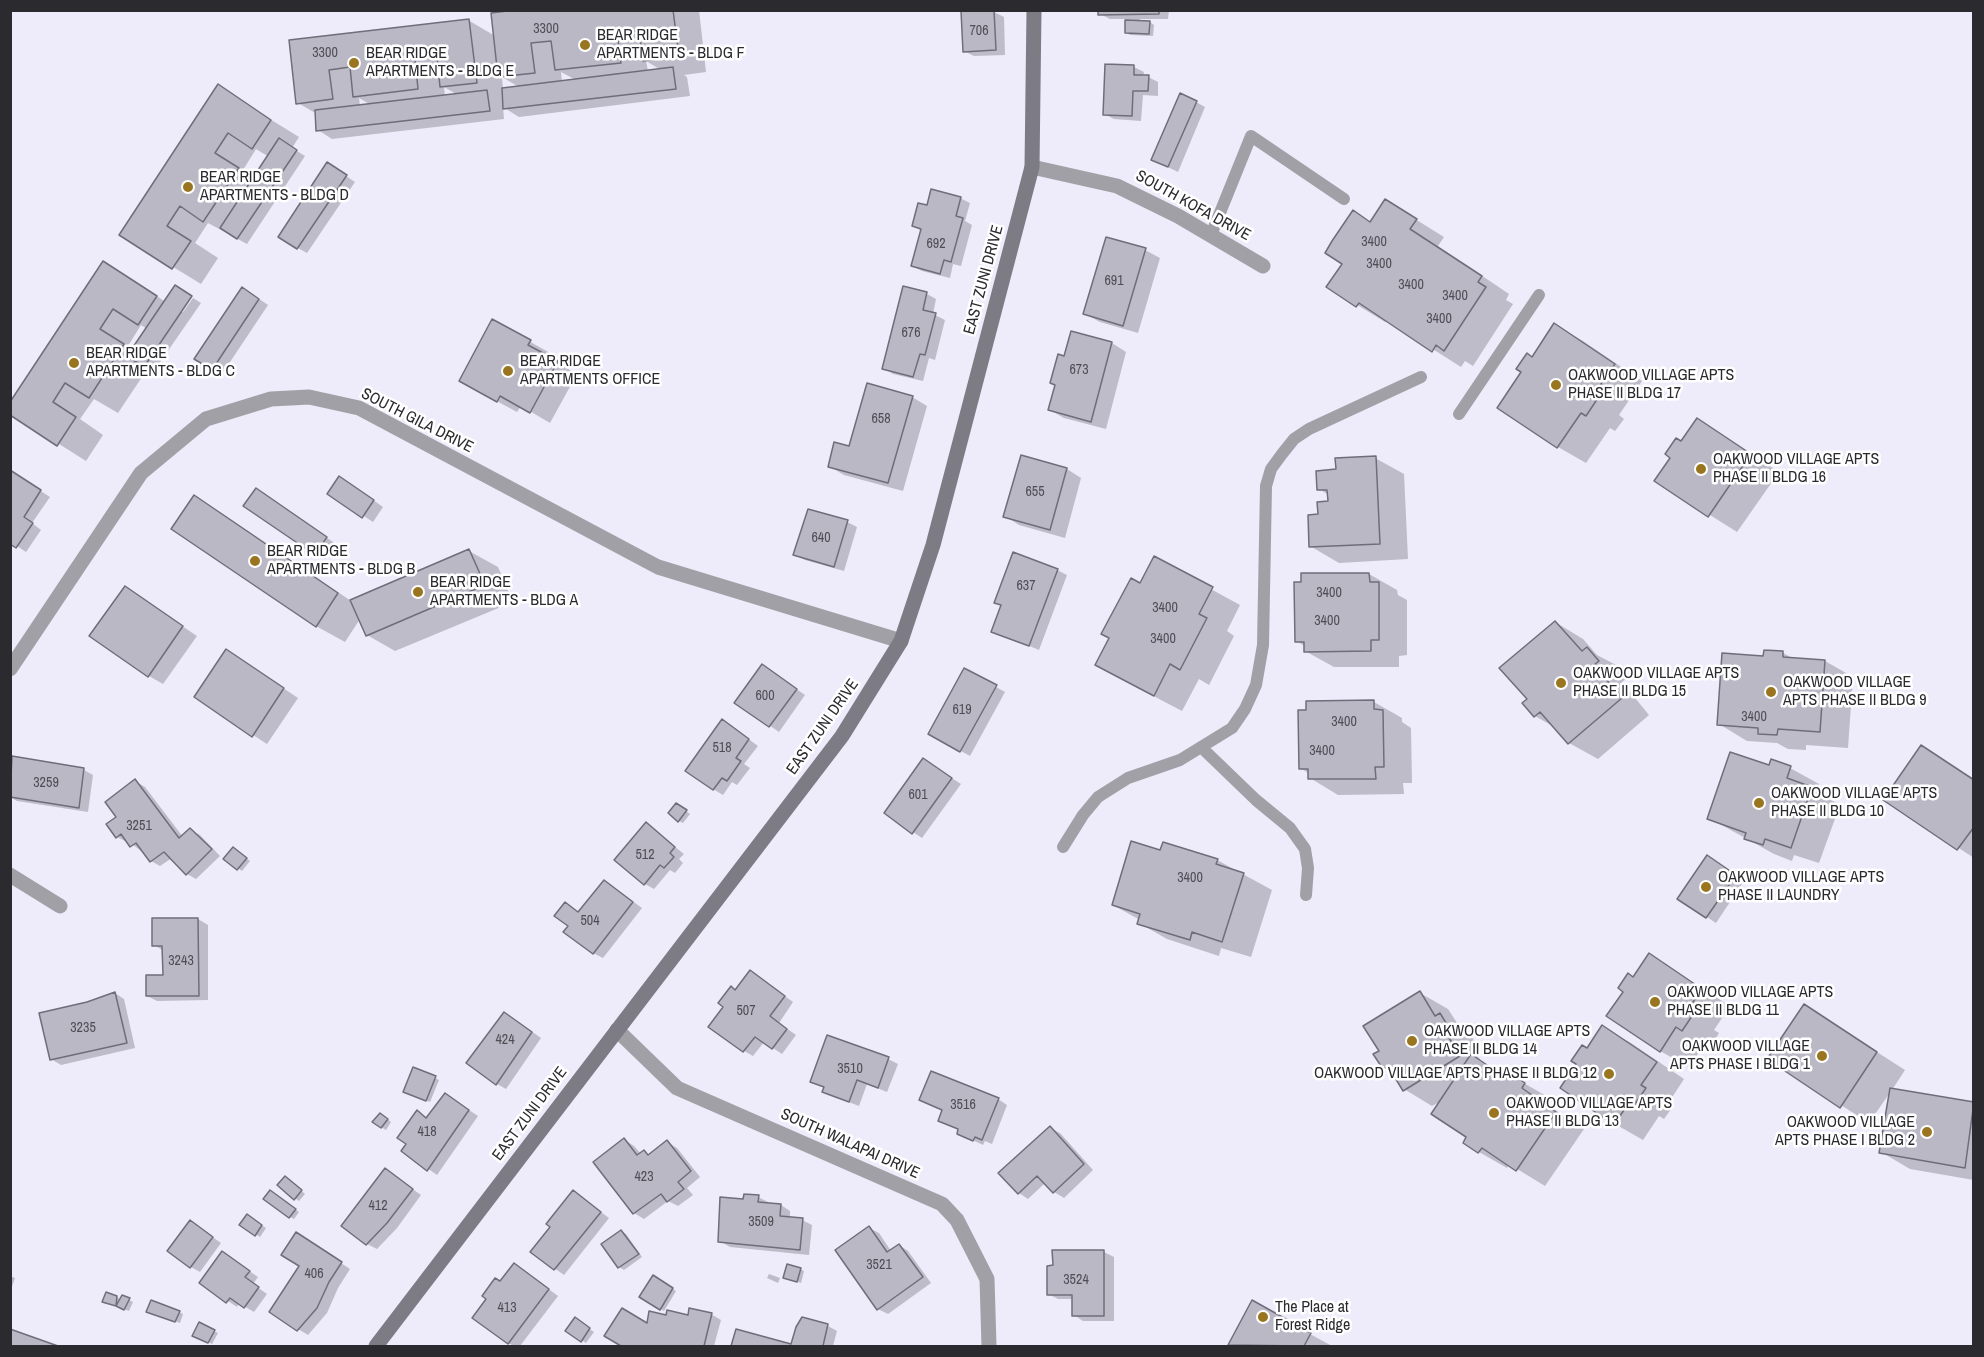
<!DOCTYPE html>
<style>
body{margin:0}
#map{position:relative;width:1984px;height:1357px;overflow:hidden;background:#eeebfa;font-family:"Archivo Narrow",sans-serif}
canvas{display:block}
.frame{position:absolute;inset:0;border:12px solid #2b2a2f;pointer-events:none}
</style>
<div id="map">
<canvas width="1984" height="1357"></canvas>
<div class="frame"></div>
</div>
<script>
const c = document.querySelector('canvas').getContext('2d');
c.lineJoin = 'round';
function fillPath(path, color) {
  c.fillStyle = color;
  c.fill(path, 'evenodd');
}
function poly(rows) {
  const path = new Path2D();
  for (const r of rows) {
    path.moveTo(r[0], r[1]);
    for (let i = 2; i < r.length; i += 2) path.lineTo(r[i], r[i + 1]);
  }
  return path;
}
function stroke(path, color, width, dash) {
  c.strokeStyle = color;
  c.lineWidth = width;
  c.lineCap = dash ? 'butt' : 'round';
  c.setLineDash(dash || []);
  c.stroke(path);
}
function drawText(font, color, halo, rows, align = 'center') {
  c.font = font + ' "Archivo Narrow",sans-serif';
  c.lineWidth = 5;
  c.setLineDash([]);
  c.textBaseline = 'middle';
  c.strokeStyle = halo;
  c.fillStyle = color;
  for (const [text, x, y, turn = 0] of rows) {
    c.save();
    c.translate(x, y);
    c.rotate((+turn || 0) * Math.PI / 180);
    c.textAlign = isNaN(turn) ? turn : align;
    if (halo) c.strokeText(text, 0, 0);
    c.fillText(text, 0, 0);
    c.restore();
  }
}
fillPath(poly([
 [528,10,699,10,706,72,684,75,687,77,690,96,519,117,503,107,504,119,332,139,318,130,317,114,298,103,291,41,468,20,495,36],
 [646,61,661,70,648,71],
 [561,72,576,80,562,82],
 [502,77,519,87,503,89],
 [444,87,458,95,445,97],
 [359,98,371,105,360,106],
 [1100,10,1169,10,1168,19,1140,19,1140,22,1150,22,1154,25,1153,36,1130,35,1126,32,1126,19,1110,19,1100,14],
 [994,12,1004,17,1005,55,974,56,964,51],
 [1134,67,1144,72,1143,77,1148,77,1158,82,1158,96,1143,95,1141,121,1114,119,1104,114],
 [218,87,299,137,292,148,305,156,247,244,208,223,195,243,218,258,201,284,121,235],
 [256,149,269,157,255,178,243,170],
 [1196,102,1205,107,1178,172,1153,160],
 [337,170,355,182,307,253,298,248],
 [960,198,970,203,965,221,972,225,961,266,953,264,950,278,922,271,912,266,922,231,913,226,928,207],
 [1386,201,1444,237,1438,246,1509,294,1506,300,1513,304,1473,366,1465,361,1461,367,1387,320,1385,322,1328,287,1344,263,1353,212,1371,223],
 [1145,250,1160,258,1138,333,1100,322,1085,314],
 [103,263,132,279,180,312,183,312,193,298,201,303,154,371,148,368,118,413,94,399,80,419,103,435,86,461,10,413],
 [141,325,147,329,134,350,128,346],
 [252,294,268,305,222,374,212,369],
 [927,294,936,299,933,314,945,320,935,360,929,358,923,381,893,374,884,368],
 [493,321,550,353,547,357,577,374,550,423,521,406,517,412,480,392],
 [1555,325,1583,341,1642,381,1619,415,1624,419,1615,431,1610,428,1586,463,1558,447,1523,372],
 [1112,343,1126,352,1106,429,1064,418,1050,410,1065,358],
 [912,397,927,406,903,491,844,475,829,466],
 [1697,420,1779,472,1737,532,1656,481],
 [1375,458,1404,474,1408,559,1339,563,1310,546,1319,516,1330,503,1329,495,1319,489,1338,471],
 [1067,469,1081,478,1065,538,1019,525,1005,516],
 [10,471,50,497,32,523,41,530,26,552,17,546],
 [349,483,383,507,373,522,329,493],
 [265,496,336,544,325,559,316,554],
 [195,497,223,514,351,601,469,551,498,567,513,602,395,651,367,635,360,619,345,642,316,626],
 [847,522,857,527,844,571,805,560,795,555],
 [1154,558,1240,605,1227,631,1234,636,1209,685,1199,679,1182,711,1125,681,1140,585],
 [1057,570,1067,575,1039,650,993,631],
 [1369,574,1397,590,1398,595,1407,600,1407,655,1399,656,1399,667,1334,667,1305,651,1305,646,1296,641],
 [125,588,197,636,163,684,149,676],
 [1555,622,1583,639,1597,655,1616,665,1627,678,1622,682,1649,715,1598,759,1569,743,1556,728,1535,716,1524,703,1529,699],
 [1783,653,1794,659,1825,661,1853,677,1848,748,1806,745,1806,750,1788,749,1777,743,1747,741,1719,724,1765,657],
 [241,660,298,698,267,744,253,735],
 [965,670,1005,692,970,756,930,734],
 [772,672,805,695,779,732,736,702],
 [1374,702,1402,718,1402,722,1411,728,1412,783,1403,783,1404,794,1338,795,1310,778,1310,774,1300,768],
 [732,727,758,746,744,764,750,768,737,785,732,782,723,795,713,789],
 [1922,747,1974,779,1974,858,1886,800],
 [13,758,84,770,93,775,88,812,17,801,10,797],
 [933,766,961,784,922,838,913,832],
 [1770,767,1790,768,1819,784,1816,791,1840,805,1819,863,1794,855,1792,861,1774,854,1709,818],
 [135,781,145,787,183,837,191,830,200,835,220,856,196,879,187,874,172,858,160,866,151,861,143,850,141,851,128,841,127,842,117,837,118,817],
 [681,807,690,814,683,823,679,821],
 [646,824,684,854,679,859,683,863,675,873,670,870,654,889,645,884],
 [237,851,250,861,242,871,238,868],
 [1161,852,1217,860,1272,890,1251,957,1221,948,1219,956,1167,939,1139,923,1140,920,1113,905],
 [1717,862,1744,881,1716,923,1707,917],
 [613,887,642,908,603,958,593,953,570,926,565,904,579,913],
 [198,919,208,925,208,1000,157,1001,147,996,164,976,164,951,154,945,153,920],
 [1650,955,1730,1006,1714,1030,1719,1033,1711,1046,1705,1043,1689,1067,1660,1051,1634,978],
 [760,978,793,1002,779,1023,796,1035,782,1054,764,1042,753,1056,744,1051,736,991],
 [115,993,124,999,135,1048,61,1065,51,1059],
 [1420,993,1448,1009,1459,1026,1468,1031,1477,1045,1472,1048,1481,1061,1508,1078,1510,1075,1553,1100,1549,1106,1584,1129,1545,1186,1509,1164,1507,1168,1479,1152,1443,1100,1432,1106,1404,1089,1395,1074,1384,1068,1381,1051],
 [1805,1006,1905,1070,1892,1090,1974,1104,1974,1180,1910,1169,1881,1152,1891,1091,1869,1123,1769,1059],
 [514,1019,541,1038,506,1089,497,1084],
 [1603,1027,1631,1043,1684,1079,1669,1102,1674,1105,1664,1119,1659,1116,1643,1140,1615,1124,1562,1088],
 [888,1059,898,1064,887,1092,867,1084,859,1106,833,1096,824,1091,825,1088,812,1081],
 [435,1078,439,1080,430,1102,409,1094],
 [998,1099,1007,1105,992,1144,985,1141,983,1145,958,1133,965,1133,944,1111,921,1100],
 [454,1100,478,1116,437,1175,403,1151,408,1144,418,1112,428,1118],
 [385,1117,391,1122,386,1130,381,1127],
 [1050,1128,1060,1133,1093,1170,1064,1198,1054,1192,1045,1183,1028,1199,1019,1193],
 [625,1140,634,1146,641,1154,644,1152,650,1155,667,1142,677,1148,700,1177,687,1188,693,1195,678,1206,668,1201,644,1219,634,1213,595,1163],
 [386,1170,421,1195,397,1228,377,1249,367,1244],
 [290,1180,305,1194,299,1201,295,1198],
 [574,1192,609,1218,564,1275,532,1252,552,1227],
 [274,1194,299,1212,294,1219,290,1217],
 [758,1197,768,1202,768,1204,781,1205,790,1211,790,1218,802,1220,812,1225,809,1255,730,1247,720,1241,744,1201],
 [247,1216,266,1228,260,1237,242,1225],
 [200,1228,221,1243,200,1272,191,1267],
 [869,1228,879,1233,891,1251,899,1245,908,1251,931,1283,888,1314,878,1309],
 [621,1231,626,1234,642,1257,624,1270,619,1267,603,1244],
 [306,1240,350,1269,338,1288,327,1313,308,1335,298,1329,301,1266],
 [1104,1252,1114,1257,1114,1321,1083,1321,1074,1315,1074,1299,1058,1299,1048,1294],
 [223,1253,258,1277,253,1284,267,1294,254,1312,239,1303,237,1307,201,1283],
 [800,1269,804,1271,801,1283,789,1279],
 [524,1271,558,1296,520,1346,514,1346,508,1343],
 [769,1274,780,1278,778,1283,767,1278],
 [10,1276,15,1278,10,1292],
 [654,1277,676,1291,664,1311,641,1296],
 [117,1297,121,1300,122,1297,133,1302,129,1311,104,1302],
 [1253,1302,1310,1334,1332,1346,1233,1346,1230,1345],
 [179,1312,183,1314,180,1323,152,1314],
 [711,1314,721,1320,714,1346,624,1346,606,1335,648,1325,667,1317],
 [803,1319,828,1326,837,1331,833,1346,733,1346,737,1331,792,1345],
 [579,1322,594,1332,586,1343,568,1331],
 [199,1324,218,1333,212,1344,194,1335],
 [10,1331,56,1346,10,1346]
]), '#0003');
const building = poly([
 [515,10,673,10,679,56,643,61,639,31,617,33,621,63,555,70,551,41,531,43,535,73,498,77,491,13,515,10],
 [994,10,996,50,963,52,961,11,994,10],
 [1098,10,1159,10,1159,14,1098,15,1098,10],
 [469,19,477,83,440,87,437,57,415,59,418,89,353,97,350,67,329,70,333,99,296,104,289,40,469,19],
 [1125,20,1150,21,1149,34,1125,33,1125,20],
 [1105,64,1134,65,1134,75,1149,75,1148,91,1133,91,1132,116,1103,115,1105,64],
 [673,67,676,89,503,109,502,88,673,67],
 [218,84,271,120,252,149,228,133,215,153,239,168,203,222,180,206,167,226,191,241,172,269,119,235,218,84],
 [487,90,490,111,316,131,315,110,487,90],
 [1180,93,1197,101,1168,167,1151,160,1180,93],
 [279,138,297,150,237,239,220,228,279,138],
 [327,162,347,175,297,249,278,237,327,162],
 [931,189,961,197,956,216,963,218,951,262,944,260,940,274,911,266,921,229,912,226,918,203,927,205,931,189],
 [1385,199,1417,219,1410,229,1482,276,1478,282,1486,287,1444,351,1436,345,1432,352,1359,303,1356,307,1326,287,1342,264,1325,253,1332,241,1353,210,1370,222,1385,199],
 [1106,237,1146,248,1123,326,1083,314,1106,237],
 [103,261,157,296,138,325,113,309,100,329,124,344,89,398,65,383,53,402,76,417,57,446,10,415,10,402,103,261],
 [175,285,192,296,144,367,127,356,175,285],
 [903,286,927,292,923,310,936,313,925,355,920,354,913,377,882,369,903,286],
 [242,287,259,299,212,370,194,359,242,287],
 [492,319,531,340,528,345,558,361,530,413,500,396,497,402,459,381,492,319],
 [1554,323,1615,364,1591,398,1596,401,1586,416,1581,413,1557,448,1497,408,1521,372,1516,369,1527,353,1532,357,1554,323],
 [1071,331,1112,342,1091,422,1048,410,1055,385,1050,383,1058,354,1064,356,1071,331],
 [867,383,913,396,888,483,828,467,834,442,849,446,867,383],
 [1697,418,1751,454,1708,517,1654,481,1670,458,1665,454,1676,438,1681,441,1697,418],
 [1021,455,1067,468,1050,530,1003,517,1021,455],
 [1376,456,1380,544,1309,547,1308,515,1318,514,1317,502,1328,501,1327,490,1317,490,1316,471,1336,469,1335,458,1376,456],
 [10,470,41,490,24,517,33,523,16,548,10,544,10,470],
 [339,476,374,500,362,518,327,494,339,476],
 [256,488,327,537,315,555,243,506,256,488],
 [194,495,338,593,316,627,171,529,194,495],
 [808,509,848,520,834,567,793,555,808,509],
 [469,549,485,585,366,636,350,600,469,549],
 [1013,552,1058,569,1029,646,991,632,1001,605,994,603,1013,552],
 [1154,556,1213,587,1199,614,1207,618,1180,670,1170,664,1154,696,1095,665,1109,638,1101,634,1131,578,1140,583,1154,556],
 [1301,573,1369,573,1370,582,1379,582,1379,640,1371,640,1371,651,1304,652,1304,642,1295,642,1294,582,1301,582,1301,573],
 [125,586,183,626,148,677,89,636,125,586],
 [1555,621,1582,651,1587,647,1599,661,1594,665,1622,698,1568,744,1540,712,1534,717,1522,703,1527,699,1499,668,1555,621],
 [226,649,284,688,252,737,194,697,226,649],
 [1764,650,1783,651,1783,657,1825,660,1820,732,1778,729,1777,735,1758,734,1758,728,1717,725,1722,653,1763,656,1764,650],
 [762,664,797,689,769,727,734,703,762,664],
 [964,668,997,685,960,752,928,734,964,668],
 [1374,700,1374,709,1383,710,1384,767,1375,767,1376,779,1308,779,1308,769,1299,769,1298,710,1306,710,1306,701,1374,700],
 [722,719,749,739,736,758,741,761,727,781,722,778,713,790,685,771,722,719],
 [1921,745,1974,780,1974,827,1957,850,1883,800,1921,745],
 [1730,752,1769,765,1771,759,1791,766,1787,778,1812,787,1791,848,1765,839,1763,845,1744,839,1746,833,1707,819,1730,752],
 [12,756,84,768,79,808,10,797,12,756],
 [923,758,952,778,912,834,884,813,923,758],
 [135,779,179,838,190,828,212,849,186,875,164,852,150,862,136,843,130,847,121,834,116,838,106,824,116,817,105,802,135,779],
 [676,803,687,810,678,822,668,813,676,803],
 [646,822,675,847,670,853,674,857,664,868,660,865,644,885,614,860,646,822],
 [1131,841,1160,850,1163,842,1218,859,1216,864,1244,873,1222,942,1192,932,1190,940,1137,924,1140,914,1112,905,1131,841],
 [233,847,247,858,237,870,223,859,233,847],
 [1707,855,1736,875,1706,918,1677,899,1707,855],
 [604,880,633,902,593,954,563,932,568,926,554,916,565,902,578,912,604,880],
 [152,918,198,918,199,996,146,996,146,975,163,975,162,946,152,946,152,918],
 [1649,953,1702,989,1686,1012,1692,1016,1682,1031,1676,1027,1660,1052,1606,1016,1623,992,1618,988,1628,973,1633,977,1649,953],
 [750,970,785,996,770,1016,787,1029,772,1049,755,1037,743,1052,708,1027,723,1007,718,1003,731,986,735,990,750,970],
 [1420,991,1435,1016,1440,1013,1449,1028,1445,1031,1460,1056,1403,1091,1388,1066,1383,1069,1373,1054,1379,1051,1363,1026,1420,991],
 [115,992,127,1043,50,1060,39,1013,87,1002,115,992],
 [1804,1004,1877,1052,1840,1108,1767,1059,1804,1004],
 [504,1012,532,1032,496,1085,466,1063,504,1012],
 [1602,1025,1657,1062,1641,1085,1646,1088,1635,1104,1630,1101,1614,1125,1560,1088,1576,1064,1571,1061,1582,1045,1587,1048,1602,1025],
 [827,1035,889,1057,878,1088,857,1080,849,1102,822,1092,824,1087,810,1082,827,1035],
 [1471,1054,1506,1078,1510,1073,1525,1083,1522,1088,1556,1112,1516,1171,1482,1148,1478,1153,1463,1143,1466,1137,1431,1114,1471,1054],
 [413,1067,436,1076,426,1101,403,1092,413,1067],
 [931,1071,999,1098,982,1140,975,1137,973,1141,957,1134,958,1129,938,1121,942,1110,919,1100,931,1071],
 [1890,1088,1974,1102,1965,1168,1879,1153,1890,1088],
 [445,1093,469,1110,427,1171,401,1151,406,1144,397,1138,417,1110,426,1118,445,1093],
 [380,1113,388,1119,381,1128,372,1122,380,1113],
 [1050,1126,1084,1164,1053,1193,1037,1176,1018,1194,998,1173,1050,1126],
 [624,1138,637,1155,644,1150,648,1155,667,1140,691,1171,678,1182,684,1189,667,1202,661,1194,633,1214,593,1162,624,1138],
 [385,1168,413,1189,387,1223,366,1245,341,1226,385,1168],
 [285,1176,302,1190,294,1200,277,1185,285,1176],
 [270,1190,296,1209,289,1218,263,1199,270,1190],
 [573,1190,601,1212,554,1270,530,1252,550,1227,546,1224,573,1190],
 [744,1194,759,1195,758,1202,781,1204,780,1216,803,1218,800,1250,718,1242,720,1197,743,1199,744,1194],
 [247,1214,262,1225,255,1236,239,1225,247,1214],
 [190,1220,213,1237,190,1268,167,1251,190,1220],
 [869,1226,887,1252,899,1244,923,1277,877,1310,835,1250,869,1226],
 [621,1230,639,1254,618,1268,601,1244,621,1230],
 [296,1232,342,1262,329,1282,317,1308,297,1331,269,1312,299,1266,281,1255,296,1232],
 [1052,1250,1104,1250,1104,1316,1072,1316,1072,1295,1047,1295,1047,1266,1053,1265,1052,1250],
 [222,1251,250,1271,245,1277,259,1287,244,1308,230,1298,226,1303,199,1283,222,1251],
 [514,1263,549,1289,508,1344,472,1318,486,1299,482,1296,495,1278,500,1281,514,1263],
 [787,1264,801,1268,797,1282,783,1278,787,1264],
 [653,1275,673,1288,660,1310,639,1297,653,1275],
 [106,1292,117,1296,116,1306,102,1302,106,1292],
 [122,1295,130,1298,124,1310,116,1306,122,1295],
 [151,1300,180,1311,175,1322,146,1312,151,1300],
 [1252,1300,1311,1333,1304,1346,1228,1345,1252,1300],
 [622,1308,647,1323,649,1311,666,1315,667,1310,688,1315,689,1308,712,1313,704,1346,621,1346,604,1336,622,1308],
 [575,1317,590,1328,581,1342,565,1331,575,1317],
 [802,1317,828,1324,823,1346,731,1346,736,1329,791,1344,796,1327,802,1317],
 [199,1322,215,1330,208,1343,192,1336,199,1322],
 [10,1329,58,1346,10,1346,10,1329]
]);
fillPath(building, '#bbb8c6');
stroke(building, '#706d7a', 1.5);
stroke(poly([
 [1211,235,1251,136,1344,199],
 [1459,414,1539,295],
 [1201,747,1256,800,1290,828,1305,849,1308,868,1306,895],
 [1063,847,1083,815,1098,797,1128,778,1180,760,1232,728,1245,709,1256,685,1263,645,1266,486,1271,469,1282,454,1294,439,1309,429,1421,377]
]), '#a1a0a6', 12);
stroke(poly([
 [1032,167,1117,186,1178,216,1263,266],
 [10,669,141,473,206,419,271,399,309,397,359,408,658,567,901,641],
 [10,875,60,906],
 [617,1030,677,1088,942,1204,957,1220,987,1279,989,1346]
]), '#a1a0a6', 15);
stroke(poly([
 [376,1346,842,736,901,641,933,545,1032,167,1034,10]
]), '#7d7b84', 15);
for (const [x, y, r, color] of [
 [585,45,6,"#997520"],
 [354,63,6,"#997520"],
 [188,187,6,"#997520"],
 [74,363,6,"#997520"],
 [508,371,6,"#997520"],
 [1556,385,6,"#997520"],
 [1701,469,6,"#997520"],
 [255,561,6,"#997520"],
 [418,592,6,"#997520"],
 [1561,683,6,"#997520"],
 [1771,692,6,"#997520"],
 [1759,803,6,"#997520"],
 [1706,887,6,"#997520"],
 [1655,1002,6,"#997520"],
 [1412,1041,6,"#997520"],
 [1822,1056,6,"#997520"],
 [1609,1074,6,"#997520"],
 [1494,1113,6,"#997520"],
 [1927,1132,6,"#997520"],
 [1263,1317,6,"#997520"]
]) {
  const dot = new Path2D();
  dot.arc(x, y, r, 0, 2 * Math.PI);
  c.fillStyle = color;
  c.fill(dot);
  stroke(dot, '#fff', 2);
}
drawText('14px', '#4f4e55', null, [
 ["3300",546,29],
 ["706",979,31],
 ["3300",325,53],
 ["3400",1374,242],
 ["692",936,244],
 ["3400",1379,264],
 ["691",1114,281],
 ["3400",1411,285],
 ["3400",1455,296],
 ["3400",1439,319],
 ["676",911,333],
 ["673",1079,370],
 ["658",881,419],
 ["655",1035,492],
 ["640",821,538],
 ["637",1026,586],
 ["3400",1329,593],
 ["3400",1165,608],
 ["3400",1327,621],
 ["3400",1163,639],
 ["600",765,696],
 ["619",962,710],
 ["3400",1754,717],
 ["3400",1344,722],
 ["518",722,748],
 ["3400",1322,751],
 ["3259",46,783],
 ["601",918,795],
 ["3251",139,826],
 ["512",645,855],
 ["3400",1190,878],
 ["504",590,921],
 ["3243",181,961],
 ["507",746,1011],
 ["3235",83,1028],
 ["424",505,1040],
 ["3510",850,1069],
 ["3516",963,1105],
 ["418",427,1132],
 ["423",644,1177],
 ["412",378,1206],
 ["3509",761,1222],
 ["3521",879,1265],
 ["406",314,1274],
 ["3524",1076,1280],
 ["413",507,1308]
]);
drawText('16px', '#2b2a2f', '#fff', [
 ["BEAR RIDGE",597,36],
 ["APARTMENTS - BLDG F",597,54],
 ["BEAR RIDGE",366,54],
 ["APARTMENTS - BLDG E",366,72],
 ["BEAR RIDGE",200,178],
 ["APARTMENTS - BLDG D",200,196],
 ["BEAR RIDGE",86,354],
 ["APARTMENTS - BLDG C",86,372],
 ["BEAR RIDGE",520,362],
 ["APARTMENTS OFFICE",520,380],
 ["OAKWOOD VILLAGE APTS",1568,376],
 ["PHASE II BLDG 17",1568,394],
 ["OAKWOOD VILLAGE APTS",1713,460],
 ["PHASE II BLDG 16",1713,478],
 ["BEAR RIDGE",267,552],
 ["APARTMENTS - BLDG B",267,570],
 ["BEAR RIDGE",430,583],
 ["APARTMENTS - BLDG A",430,601],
 ["OAKWOOD VILLAGE APTS",1573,674],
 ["PHASE II BLDG 15",1573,692],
 ["OAKWOOD VILLAGE",1783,683],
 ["APTS PHASE II BLDG 9",1783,701],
 ["OAKWOOD VILLAGE APTS",1771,794],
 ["PHASE II BLDG 10",1771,812],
 ["OAKWOOD VILLAGE APTS",1718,878],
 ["PHASE II LAUNDRY",1718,896],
 ["OAKWOOD VILLAGE APTS",1667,993],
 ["PHASE II BLDG 11",1667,1011],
 ["OAKWOOD VILLAGE APTS",1424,1032],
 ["PHASE II BLDG 14",1424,1050],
 ["OAKWOOD VILLAGE",1810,1047,"right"],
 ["APTS PHASE I BLDG 1",1810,1065,"right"],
 ["OAKWOOD VILLAGE APTS PHASE II BLDG 12",1597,1074,"right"],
 ["OAKWOOD VILLAGE APTS",1506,1104],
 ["PHASE II BLDG 13",1506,1122],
 ["OAKWOOD VILLAGE",1915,1123,"right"],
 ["APTS PHASE I BLDG 2",1915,1141,"right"],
 ["The Place at",1275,1308],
 ["Forest Ridge",1275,1326]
], 'left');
drawText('16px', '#2b2a2f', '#fff', [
 ["SOUTH KOFA DRIVE",1193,206,29],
 ["EAST ZUNI DRIVE",984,280,-75],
 ["SOUTH GILA DRIVE",417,421,27],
 ["EAST ZUNI DRIVE",823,727,-55],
 ["EAST ZUNI DRIVE",530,1114,-53],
 ["SOUTH WALAPAI DRIVE",850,1144,24]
]);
</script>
